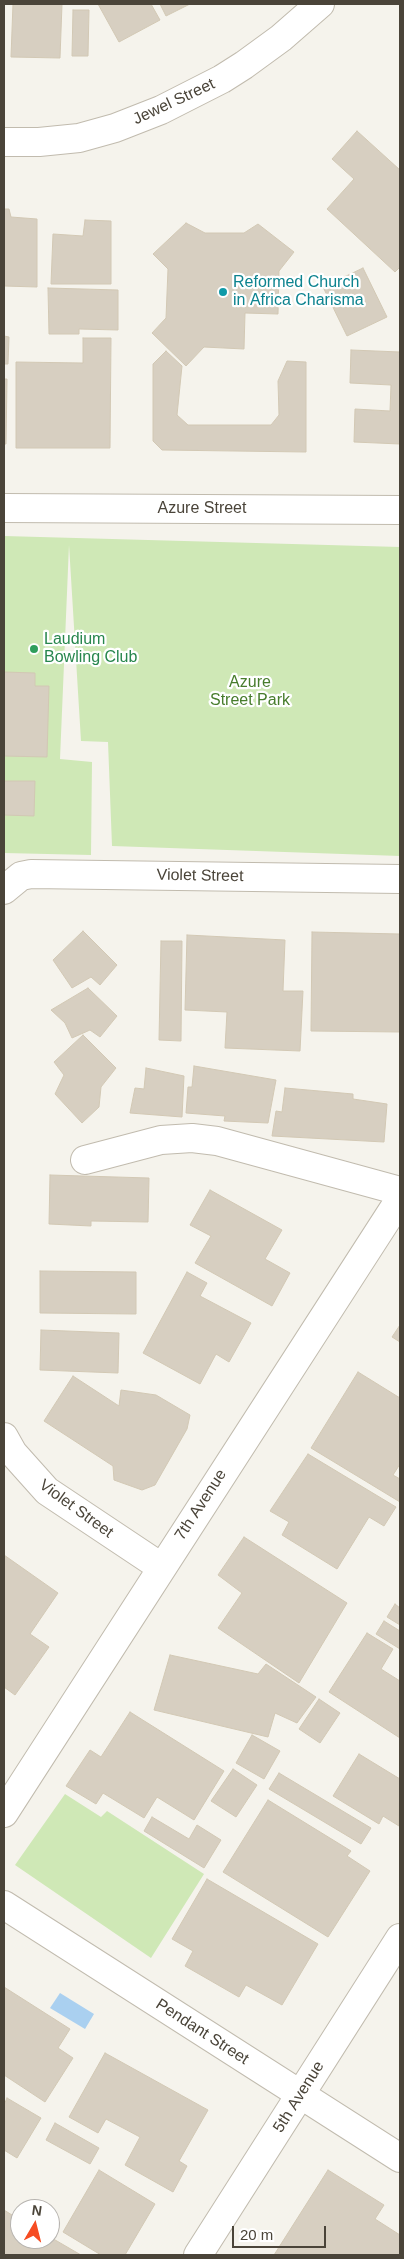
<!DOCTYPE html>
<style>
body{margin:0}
#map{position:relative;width:404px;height:2259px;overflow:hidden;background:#f5f3ec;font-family:Arial,sans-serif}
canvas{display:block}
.frame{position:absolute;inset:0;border:5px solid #4a4439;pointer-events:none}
.north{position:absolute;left:10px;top:2199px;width:50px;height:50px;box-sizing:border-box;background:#fff;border:1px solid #b7b4b0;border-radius:50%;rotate:8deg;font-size:14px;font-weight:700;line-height:20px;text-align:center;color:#4a4439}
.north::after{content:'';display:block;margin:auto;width:18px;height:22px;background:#f64c22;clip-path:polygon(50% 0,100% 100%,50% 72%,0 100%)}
.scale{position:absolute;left:232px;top:2226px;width:94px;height:22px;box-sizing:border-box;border:2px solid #4a4439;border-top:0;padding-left:6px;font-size:15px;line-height:18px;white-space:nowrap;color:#4a4439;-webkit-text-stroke:4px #fff;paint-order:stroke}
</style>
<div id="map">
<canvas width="404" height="2259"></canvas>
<div class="frame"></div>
<div class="north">N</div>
<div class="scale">20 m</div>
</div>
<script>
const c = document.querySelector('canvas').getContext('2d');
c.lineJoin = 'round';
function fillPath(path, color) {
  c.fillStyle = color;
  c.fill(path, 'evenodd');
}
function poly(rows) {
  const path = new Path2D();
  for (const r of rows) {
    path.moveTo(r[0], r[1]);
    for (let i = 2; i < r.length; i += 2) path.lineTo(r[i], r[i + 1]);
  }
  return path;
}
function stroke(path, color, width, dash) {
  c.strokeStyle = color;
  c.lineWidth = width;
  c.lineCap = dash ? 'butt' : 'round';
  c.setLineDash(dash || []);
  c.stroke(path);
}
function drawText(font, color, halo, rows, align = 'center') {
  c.font = font + ' Arial,sans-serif';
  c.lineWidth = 4.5;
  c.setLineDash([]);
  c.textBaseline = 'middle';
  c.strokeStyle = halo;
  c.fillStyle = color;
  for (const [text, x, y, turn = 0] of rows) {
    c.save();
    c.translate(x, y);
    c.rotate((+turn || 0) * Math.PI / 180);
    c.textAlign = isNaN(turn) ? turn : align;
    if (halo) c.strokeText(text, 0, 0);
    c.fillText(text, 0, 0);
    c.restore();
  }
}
fillPath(poly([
 [4,536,400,547,400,856,112,846,108,742,81,741,69,545,60,759,92,762,91,855,4,853],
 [65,1794,101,1817,107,1811,204,1874,151,1958,15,1865]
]), '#cfe8b6');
fillPath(poly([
 [60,1993,94,2014,85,2029,50,2008]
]), '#aad0f0');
const building = poly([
 [13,4,62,4,60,58,11,57,13,4],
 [98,4,151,4,160,20,119,42,98,4],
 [160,4,190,4,166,16,160,4],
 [73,10,89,10,88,56,72,56,73,10],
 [357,131,400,170,400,267,395,272,327,209,354,179,332,159,357,131],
 [4,209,9,209,11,217,37,219,37,287,4,286,4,209],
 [85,220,111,221,111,284,51,284,53,234,83,236,85,220],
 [186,223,205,233,244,233,258,224,294,252,279,271,278,314,245,313,244,349,204,347,186,366,152,333,166,318,168,269,153,254,186,223],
 [363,268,387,317,347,336,323,287,363,268],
 [48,288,118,290,118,330,79,329,79,334,49,334,48,288],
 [4,336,9,337,8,364,4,364,4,336],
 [83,338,111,338,110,448,16,448,16,362,83,363,83,338],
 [351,350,400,352,400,444,354,442,355,409,390,411,391,385,350,383,351,350],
 [166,351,182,366,177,415,188,425,271,425,279,415,278,381,287,361,306,362,306,452,162,450,153,441,153,364,166,351],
 [4,379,7,379,6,444,4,444,4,379],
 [4,672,35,673,35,686,49,686,47,757,4,756,4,672],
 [4,781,35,781,34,816,4,815,4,781],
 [83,931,117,965,100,985,91,977,72,988,53,960,83,931],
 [312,932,400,934,400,1032,311,1031,312,932],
 [187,935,285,940,283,991,303,991,300,1051,225,1048,227,1012,185,1010,187,935],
 [161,941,182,941,181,1041,159,1040,161,941],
 [88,988,117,1016,100,1037,90,1030,72,1038,65,1023,51,1010,88,988],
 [83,1035,116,1068,101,1087,99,1107,82,1123,55,1094,64,1075,54,1062,83,1035],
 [194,1066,276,1080,268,1123,224,1121,225,1116,186,1113,188,1087,192,1087,194,1066],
 [146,1068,184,1076,182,1117,130,1113,135,1088,144,1089,146,1068],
 [285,1088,353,1094,353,1099,387,1104,384,1142,272,1136,276,1111,282,1112,285,1088],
 [50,1175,149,1178,148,1222,91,1221,91,1226,49,1224,50,1175],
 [210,1190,282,1230,265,1259,290,1273,272,1306,195,1263,211,1236,190,1225,210,1190],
 [40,1271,136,1272,136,1314,40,1313,40,1271],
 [187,1272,207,1283,200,1296,251,1323,229,1362,216,1354,200,1384,143,1353,187,1272],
 [400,1325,400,1342,392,1337,400,1325],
 [41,1330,119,1333,118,1373,40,1370,41,1330],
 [358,1372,400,1398,400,1464,393,1475,400,1479,400,1502,311,1448,358,1372],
 [73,1376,119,1406,121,1390,156,1395,190,1415,187,1429,155,1485,142,1490,114,1480,113,1466,44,1421,73,1376],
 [308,1454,396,1507,384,1526,369,1517,337,1569,282,1535,289,1522,270,1511,308,1454],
 [244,1537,347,1603,299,1683,218,1628,242,1593,218,1575,244,1537],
 [4,1555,58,1593,30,1634,49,1647,15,1695,4,1687,4,1555],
 [395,1604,400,1608,400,1625,387,1617,395,1604],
 [384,1621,400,1631,400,1649,376,1634,384,1621],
 [367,1633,393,1649,381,1669,400,1681,400,1738,329,1692,367,1633],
 [170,1655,258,1674,266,1664,316,1697,297,1723,275,1713,268,1737,154,1710,170,1655],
 [319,1699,340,1713,320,1743,299,1729,319,1699],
 [130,1712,224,1771,194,1820,157,1797,144,1818,103,1793,96,1804,66,1786,90,1750,101,1757,130,1712],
 [252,1735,280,1751,264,1779,236,1763,252,1735],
 [359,1754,400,1779,399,1826,383,1816,379,1824,333,1796,359,1754],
 [233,1769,257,1785,236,1817,211,1801,233,1769],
 [279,1773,371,1828,361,1844,269,1789,279,1773],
 [268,1800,351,1851,347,1856,370,1871,328,1937,223,1872,268,1800],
 [152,1817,189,1839,197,1825,221,1840,204,1868,144,1831,152,1817],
 [207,1879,318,1944,282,2005,246,1985,239,1997,185,1966,193,1951,172,1939,207,1879],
 [4,1987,70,2029,58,2048,73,2058,45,2102,4,2075,4,1987],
 [105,2053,208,2110,179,2161,187,2166,173,2192,125,2165,140,2137,106,2119,98,2133,69,2117,105,2053],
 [7,2098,41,2118,17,2158,4,2150,4,2105,7,2098],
 [55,2123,99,2148,90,2164,46,2140,55,2123],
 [99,2170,155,2204,125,2255,101,2255,63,2232,99,2170],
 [328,2170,384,2205,375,2219,400,2235,400,2255,274,2255,328,2170],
 [4,2210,20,2220,20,2239,50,2239,50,2237,81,2255,4,2255,4,2210]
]);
fillPath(building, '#d7cfc1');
stroke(building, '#d2c8b4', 1);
const minor = poly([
 [4,142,39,142,79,138,115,128,161,110,222,79,244,65,281,38,320,4],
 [4,508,400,510],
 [4,890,21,876,31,874,400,879],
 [85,1160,161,1140,192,1138,217,1141,400,1191],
 [4,1437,13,1453,47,1491,161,1567],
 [4,1813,400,1199],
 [4,1905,400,2158],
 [198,2255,400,1938]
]);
stroke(minor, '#c1bbae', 30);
stroke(minor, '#fff', 28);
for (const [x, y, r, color] of [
 [223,292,5,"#0f9aa8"],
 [34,649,5,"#2e9e5b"]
]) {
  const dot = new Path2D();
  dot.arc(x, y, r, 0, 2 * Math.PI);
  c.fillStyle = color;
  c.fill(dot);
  stroke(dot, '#fff', 2);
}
drawText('16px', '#4a4439', '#fff', [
 ["Jewel Street",174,102,-25],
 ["Azure Street",202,509],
 ["Violet Street",200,876,1],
 ["7th Avenue",201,1505,-57],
 ["Violet Street",76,1509,36],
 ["Pendant Street",202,2032,33],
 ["5th Avenue",299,2097,-58]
]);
drawText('16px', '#0d838f', '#fff', [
 ["Reformed Church",233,283],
 ["in Africa Charisma",233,301]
], 'left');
drawText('16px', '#27864d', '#fff', [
 ["Laudium",44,640],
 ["Bowling Club",44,658]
], 'left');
drawText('16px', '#477c2c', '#fff', [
 ["Azure",250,683],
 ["Street Park",250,701]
]);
</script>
